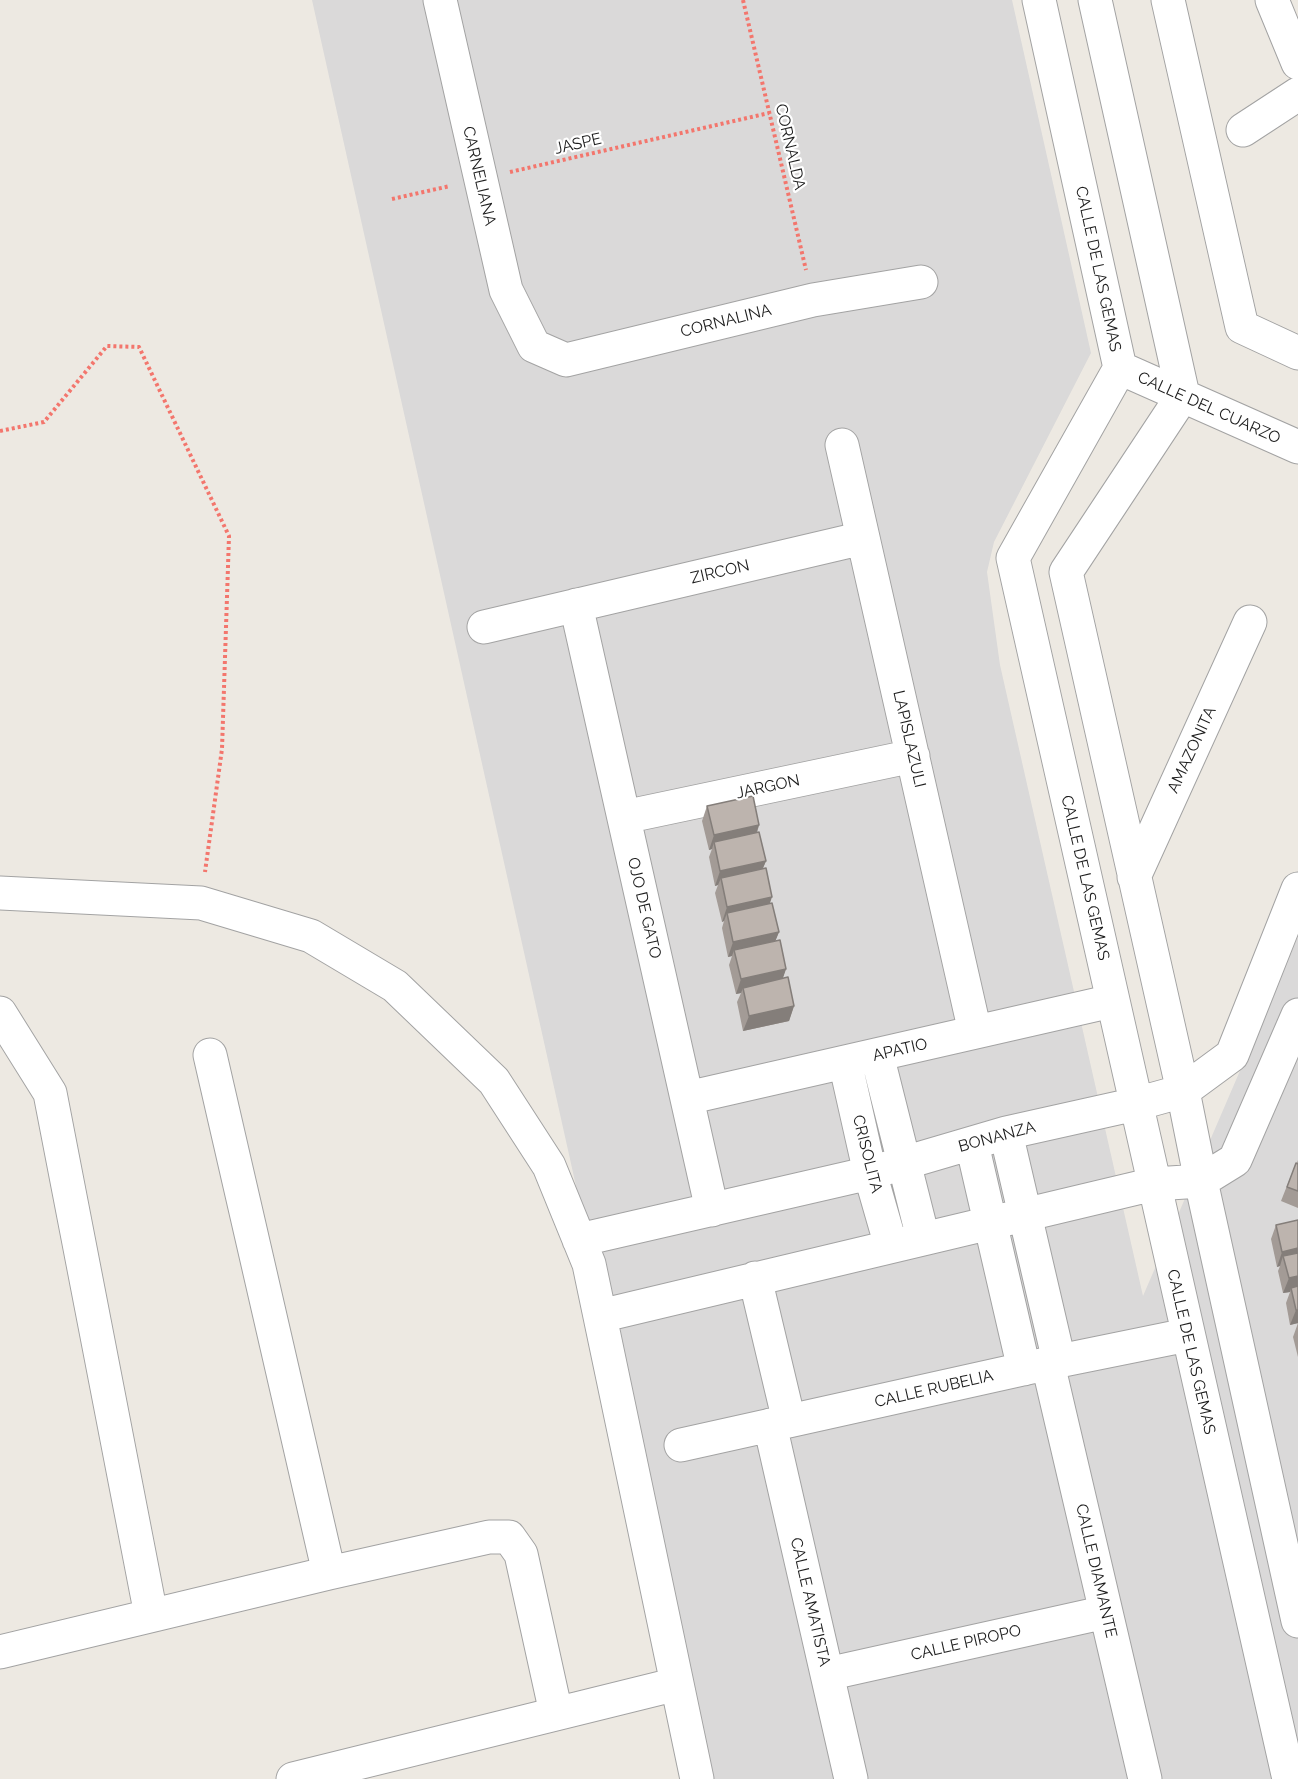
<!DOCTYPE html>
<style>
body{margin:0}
canvas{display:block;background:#ede9e2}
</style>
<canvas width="1298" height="1779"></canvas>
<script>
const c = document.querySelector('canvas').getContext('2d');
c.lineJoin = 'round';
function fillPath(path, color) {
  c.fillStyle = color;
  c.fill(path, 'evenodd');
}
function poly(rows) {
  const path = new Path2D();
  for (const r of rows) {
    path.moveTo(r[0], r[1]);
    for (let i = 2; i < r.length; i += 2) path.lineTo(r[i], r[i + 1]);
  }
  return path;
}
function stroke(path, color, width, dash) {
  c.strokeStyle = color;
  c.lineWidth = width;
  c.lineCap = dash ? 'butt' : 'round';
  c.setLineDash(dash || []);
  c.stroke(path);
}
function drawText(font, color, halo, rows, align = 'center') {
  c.font = font + ' Raleway,sans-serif';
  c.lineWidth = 4.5;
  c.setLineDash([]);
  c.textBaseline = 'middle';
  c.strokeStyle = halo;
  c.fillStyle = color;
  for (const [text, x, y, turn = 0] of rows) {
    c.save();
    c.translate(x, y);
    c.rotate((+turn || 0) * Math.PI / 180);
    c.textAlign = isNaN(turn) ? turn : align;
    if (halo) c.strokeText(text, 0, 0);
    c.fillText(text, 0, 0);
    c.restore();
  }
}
fillPath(poly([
 [312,0,1012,0,1091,353,994,542,987,572,1000,665,1143,1296,1298,936,1298,1779,708,1779]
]), '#dad9d9');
const minor = poly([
 [440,0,506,290,534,346,566,360,813,300,921,282],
 [1039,0,1120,368,1013,558,1289,1779],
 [1095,0,1183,395,1066,572,1183,1091,1201,1181,1298,1621],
 [1168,0,1242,327,1298,353],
 [1272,0,1298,63],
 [1243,130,1298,94],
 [1120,368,1298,447],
 [842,445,975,1032],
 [576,605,712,1210],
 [484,627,863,538],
 [624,817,913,756],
 [1134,877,1250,622],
 [0,893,201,903,311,936,395,986,494,1081,549,1166,589,1264,697,1779],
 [0,1013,50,1093,151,1615],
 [210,1055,329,1573],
 [877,1055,923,1238],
 [845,1062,870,1173,891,1246],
 [687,1098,1112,1001],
 [1006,1133,1059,1361],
 [972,1144,1024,1369],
 [579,1240,870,1173,1006,1133,1136,1104,1183,1091,1232,1055,1298,889],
 [755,1278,789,1421],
 [600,1316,1154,1184,1201,1181,1235,1160,1298,1015],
 [1048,1364,1145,1779],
 [770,1425,851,1779],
 [681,1445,1059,1361,1187,1335],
 [0,1652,329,1573,489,1537,509,1537,521,1554,556,1713],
 [827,1674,1106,1612],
 [293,1779,677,1684]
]);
stroke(minor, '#a3a3a3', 35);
stroke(poly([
 [743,0,806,270],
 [510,172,769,113],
 [392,199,450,186],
 [0,431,44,422,107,346,139,347,229,536,222,749,205,872]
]), '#f3766d', 4, [3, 3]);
stroke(minor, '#fff', 33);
fillPath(poly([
 [707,806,759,825,757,833,766,861,763,868,770,904,779,932,775,941,786,969,782,979,794,1006,789,1021,743,1031,737,1002,741,993,736,994,729,965,732,956,728,957,722,928,724,921,722,922,715,893,718,885,715,886,709,857,712,849,709,850,702,821],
 [1298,1160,1298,1208,1281,1201,1296,1163,1297,1163],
 [1298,1220,1298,1357,1293,1337,1298,1323,1290,1325,1286,1303,1290,1292,1283,1293,1278,1271,1280,1266,1277,1267,1271,1239,1276,1225]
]), '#a39b96');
fillPath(poly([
 [759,825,754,840,714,842,712,849,709,850,714,835],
 [766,861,760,875,721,878,718,885,715,886,720,871],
 [772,897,767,912,727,913,724,921,722,922,727,907],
 [779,932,773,947,734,950,732,956,728,957,733,942],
 [786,969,781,984,743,988,741,993,736,994,741,979],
 [794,1006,789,1021,743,1031,749,1016],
 [1298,1248,1298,1262,1283,1256,1280,1266,1277,1267,1282,1252],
 [1298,1276,1298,1290,1291,1288,1290,1292,1283,1293,1289,1278],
 [1296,1310,1298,1310,1298,1323,1290,1325]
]), '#847e7a');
const building = poly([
 [753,796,759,825,714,835,707,806,753,796],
 [759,832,766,861,720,871,714,842,759,832],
 [766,868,772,897,727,907,721,878,766,868],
 [772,903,779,932,733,942,727,913,772,903],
 [780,940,786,969,741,979,734,950,780,940],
 [788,977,794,1006,749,1016,743,988,788,977],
 [1296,1163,1298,1164,1298,1191,1287,1187,1296,1163],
 [1298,1220,1298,1248,1282,1252,1276,1225,1298,1220],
 [1298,1253,1298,1276,1289,1278,1283,1256,1298,1253],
 [1298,1286,1298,1310,1296,1310,1291,1288,1298,1286]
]);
fillPath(building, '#bdb4ae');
stroke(building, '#847e7a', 1.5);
drawText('16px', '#1c1c1c', '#fff', [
 ["JASPE",578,144,-13],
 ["CORNALDA",790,147,77],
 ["CARNELIANA",479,176,77],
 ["CALLE DE LAS GEMAS",1098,269,78],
 ["CORNALINA",726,321,-14],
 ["CALLE DEL CUARZO",1209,408,24],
 ["ZIRCON",720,572,-13],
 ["LAPISLAZULI",909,739,77],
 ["AMAZONITA",1192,750,-65],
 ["JARGON",768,787,-12],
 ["CALLE DE LAS GEMAS",1085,878,77],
 ["OJO DE GATO",644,908,77],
 ["APATIO",900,1050,-13],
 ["BONANZA",997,1137,-15],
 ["CRISOLITA",867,1154,76],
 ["CALLE DE LAS GEMAS",1191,1352,77],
 ["CALLE RUBELIA",934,1389,-13],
 ["CALLE DIAMANTE",1096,1571,77],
 ["CALLE AMATISTA",810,1602,77],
 ["CALLE PIROPO",966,1643,-13]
]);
</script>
